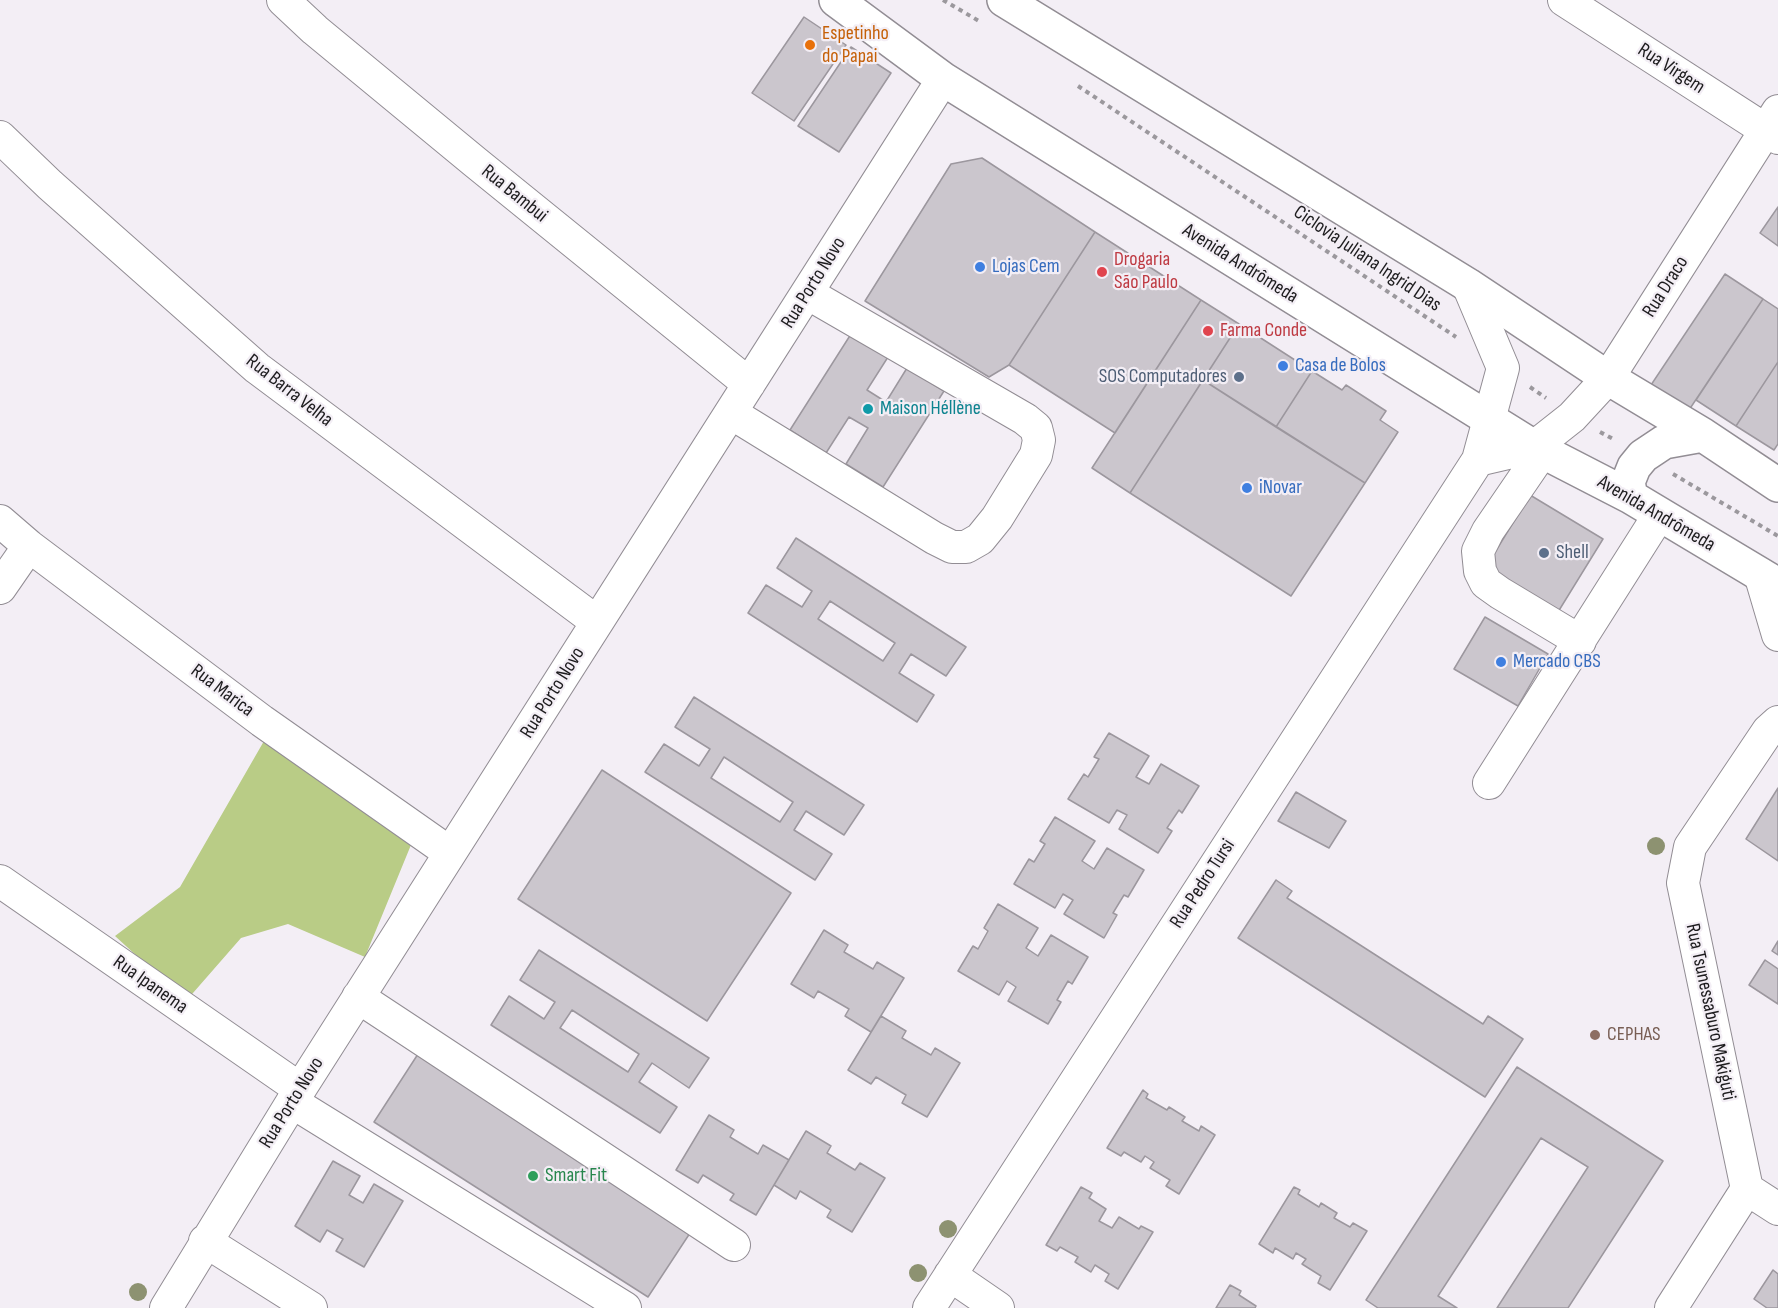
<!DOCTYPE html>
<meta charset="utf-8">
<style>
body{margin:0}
canvas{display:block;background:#f3eef5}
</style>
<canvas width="1778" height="1308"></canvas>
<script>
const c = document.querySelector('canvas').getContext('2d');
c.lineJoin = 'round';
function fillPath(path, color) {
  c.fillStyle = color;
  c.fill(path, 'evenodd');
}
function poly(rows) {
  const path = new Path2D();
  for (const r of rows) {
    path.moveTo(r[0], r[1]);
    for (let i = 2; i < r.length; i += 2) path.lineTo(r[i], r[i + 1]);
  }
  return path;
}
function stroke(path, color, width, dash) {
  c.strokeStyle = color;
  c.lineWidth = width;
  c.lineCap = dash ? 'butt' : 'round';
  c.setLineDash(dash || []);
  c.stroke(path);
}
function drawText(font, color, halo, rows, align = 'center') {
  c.font = font + ' "Sofia Sans Condensed",sans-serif';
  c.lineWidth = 4.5;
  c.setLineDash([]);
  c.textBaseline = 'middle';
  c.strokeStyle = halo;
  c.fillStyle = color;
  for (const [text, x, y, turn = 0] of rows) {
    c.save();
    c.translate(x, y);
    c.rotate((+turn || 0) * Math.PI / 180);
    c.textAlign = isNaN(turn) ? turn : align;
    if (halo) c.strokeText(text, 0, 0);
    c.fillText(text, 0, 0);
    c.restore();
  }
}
fillPath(poly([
 [264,741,413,840,365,957,288,924,241,938,186,1001,115,936,180,887]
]), '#b9cc86');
const building = poly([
 [804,17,846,45,794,121,752,93,804,17],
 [851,47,891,73,839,152,798,126,851,47],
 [982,158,1095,232,1009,365,989,377,865,301,951,164,982,158],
 [1778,207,1778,246,1760,233,1778,207],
 [1095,232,1201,300,1115,433,1009,365,1095,232],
 [1725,274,1763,299,1689,410,1651,385,1725,274],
 [1763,299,1778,309,1778,362,1736,426,1696,400,1763,299],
 [1201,300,1239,324,1130,493,1092,468,1201,300],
 [1239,324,1312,371,1276,427,1203,380,1239,324],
 [851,334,888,357,867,390,886,402,907,368,944,391,883,487,846,464,868,428,849,417,826,453,790,430,851,334],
 [1778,362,1778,444,1774,450,1736,426,1778,362],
 [1312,371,1342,390,1346,385,1386,411,1380,420,1398,432,1365,483,1276,427,1312,371],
 [1203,380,1365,483,1291,596,1130,493,1203,380],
 [1530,495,1603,539,1558,612,1486,567,1530,495],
 [796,538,966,647,946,676,911,654,899,673,934,695,917,722,748,613,766,585,802,607,812,591,777,568,796,538],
 [830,601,895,643,883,661,818,619,830,601],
 [1485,617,1548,654,1518,706,1454,669,1485,617],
 [694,697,864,805,844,835,806,811,794,830,832,854,815,880,645,772,664,744,699,766,710,749,675,727,694,697],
 [724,757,793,802,780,822,711,778,724,757],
 [1109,733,1149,756,1136,777,1149,784,1161,764,1199,786,1182,813,1179,810,1167,828,1172,831,1158,853,1119,829,1127,815,1117,810,1109,823,1068,799,1084,774,1088,777,1099,759,1094,757,1109,733],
 [602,770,791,893,707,1021,518,899,602,770],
 [1778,788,1778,861,1746,839,1778,788],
 [1296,792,1346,821,1329,848,1278,821,1296,792],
 [1055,817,1095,841,1082,861,1094,869,1107,848,1144,870,1128,897,1124,895,1113,913,1117,915,1104,938,1064,914,1073,900,1063,894,1055,908,1014,884,1029,859,1034,862,1045,844,1040,841,1055,817],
 [1276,880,1292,891,1287,898,1483,1024,1488,1016,1523,1039,1485,1097,1238,938,1276,880],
 [998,904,1038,928,1026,948,1038,956,1051,935,1088,957,1072,984,1068,981,1057,1000,1061,1002,1048,1024,1008,1001,1016,987,1007,981,999,995,958,971,973,946,978,949,988,931,984,928,998,904],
 [824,930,848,945,844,952,873,969,877,962,904,978,871,1032,845,1016,849,1009,818,991,814,998,791,984,824,930],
 [1778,941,1778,955,1772,951,1778,941],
 [539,950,709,1058,689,1088,652,1063,639,1082,677,1107,660,1133,491,1025,509,996,544,1019,555,1002,520,980,539,950],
 [572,1010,639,1054,628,1072,560,1028,572,1010],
 [1765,960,1778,969,1778,1004,1749,985,1765,960],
 [881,1016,906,1031,902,1038,931,1055,935,1048,960,1063,927,1117,902,1103,906,1095,876,1077,871,1084,848,1070,881,1016],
 [418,1054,692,1230,648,1297,374,1122,418,1054],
 [1517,1067,1663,1161,1568,1308,1497,1308,1588,1167,1541,1138,1438,1296,1457,1308,1378,1308,1366,1300,1517,1067],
 [1143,1090,1148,1094,1146,1098,1167,1110,1169,1107,1185,1117,1182,1121,1199,1131,1201,1126,1215,1135,1179,1194,1166,1186,1170,1180,1150,1168,1154,1162,1145,1156,1141,1162,1124,1152,1121,1156,1107,1148,1143,1090],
 [709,1115,734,1130,730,1137,758,1154,763,1145,789,1160,756,1215,730,1200,734,1194,703,1175,698,1183,676,1170,709,1115],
 [806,1131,831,1146,827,1153,855,1170,860,1163,885,1178,852,1232,827,1217,831,1210,800,1191,796,1199,774,1185,806,1131],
 [333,1161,360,1176,349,1195,363,1203,374,1184,403,1201,364,1267,336,1251,343,1239,327,1230,320,1242,295,1226,333,1161],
 [1081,1187,1092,1193,1089,1198,1106,1209,1099,1221,1112,1228,1119,1217,1139,1229,1141,1226,1153,1232,1118,1289,1105,1281,1109,1274,1095,1265,1091,1272,1075,1262,1078,1257,1060,1247,1057,1251,1046,1245,1081,1187],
 [1294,1187,1300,1190,1298,1194,1319,1207,1321,1203,1337,1213,1334,1218,1350,1227,1353,1223,1367,1231,1330,1290,1318,1283,1321,1276,1302,1264,1306,1259,1296,1253,1293,1259,1275,1248,1273,1253,1259,1244,1294,1187],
 [1773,1270,1778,1274,1778,1308,1767,1308,1754,1299,1773,1270],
 [1230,1285,1241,1291,1239,1295,1256,1306,1255,1308,1216,1308,1230,1285]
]);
fillPath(building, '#cbc6cd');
stroke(building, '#9c979e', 1.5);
const minor = poly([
 [283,0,315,30,475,162,749,384],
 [1564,0,1778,138],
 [0,137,50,185,257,368,597,622],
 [731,413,934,538,952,547,966,547,980,539,997,518,1036,455,1039,440,1036,428,1025,419,807,293],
 [1542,452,1488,531,1478,551,1480,571,1486,583,1500,593,1580,641],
 [1478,460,1534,447,1572,417,1608,378,1778,111],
 [0,521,29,546,262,721,450,853],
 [1760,574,1778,635],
 [0,588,29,546],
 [1489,783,1659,515],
 [0,881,300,1089],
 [358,997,734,1245],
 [292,1102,625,1308],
 [1747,1189,1778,1209],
 [205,1241,311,1308],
 [950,1275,998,1308],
 [166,1308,300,1089,943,79],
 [929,1308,1478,460,1503,368,1468,285],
 [1671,1308,1747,1189,1683,883,1690,847,1768,731,1778,722]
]);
const major = poly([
 [836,0,943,79,1534,447,1631,497,1778,585],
 [1004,0,1468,285,1608,378,1703,435,1778,485],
 [1631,497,1628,482,1634,467,1643,456,1664,442,1703,435]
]);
stroke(minor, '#928d94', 34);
stroke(major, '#928d94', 36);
stroke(poly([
 [943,0,979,21],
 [1078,86,1456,337],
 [1530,387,1546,398],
 [1600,432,1615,440],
 [1673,474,1778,536]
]), '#9b989d', 4, [4.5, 4.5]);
stroke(minor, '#fff', 32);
stroke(major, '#fff', 33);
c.fillStyle = '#8d9271';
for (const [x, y] of [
 [1656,846],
 [948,1229],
 [918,1273],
 [138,1292]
]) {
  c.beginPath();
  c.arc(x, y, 9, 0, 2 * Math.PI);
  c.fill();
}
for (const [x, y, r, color] of [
 [810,45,6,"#e8710a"],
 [980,267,6,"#3f7fe0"],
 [1102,272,6,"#e0444e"],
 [1208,331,6,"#e0444e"],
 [1283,366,6,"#3f7fe0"],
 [1239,377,6,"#5c6f8a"],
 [868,409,6,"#0f9aa8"],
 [1247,488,6,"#3f7fe0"],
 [1544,553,6,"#5c6f8a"],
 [1501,662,6,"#3f7fe0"],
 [1595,1035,6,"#8d6e63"],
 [533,1176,6,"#2e9e5b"]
]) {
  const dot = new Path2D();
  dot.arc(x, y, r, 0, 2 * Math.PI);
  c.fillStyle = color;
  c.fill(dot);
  stroke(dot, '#f3eef5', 2);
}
drawText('20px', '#c56008', '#f3eef5', [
 ["Espetinho",822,34],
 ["do Papai",822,57]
], 'left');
drawText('20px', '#1d1c1e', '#f3eef5', [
 ["Rua Virgem",1671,69,33],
 ["Rua Bambui",514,194,39],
 ["Ciclovia Juliana Ingrid Dias",1367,259,34],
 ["Avenida Andrômeda",1240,264,32],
 ["Rua Porto Novo",814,283,-58],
 ["Rua Draco",1666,287,-58],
 ["Rua Barra Velha",289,391,38],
 ["Avenida Andrômeda",1656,514,30],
 ["Rua Marica",222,691,37],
 ["Rua Porto Novo",553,693,-58],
 ["Rua Pedro Tursi",1203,884,-57],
 ["Rua Ipanema",150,985,35],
 ["Rua Tsunessaburo Makiguti",1710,1012,78],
 ["Rua Porto Novo",292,1103,-58]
]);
drawText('20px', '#be3a42', '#f3eef5', [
 ["Drogaria",1114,260],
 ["São Paulo",1114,283],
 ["Farma Conde",1220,331]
], 'left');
drawText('20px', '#366cbe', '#f3eef5', [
 ["Lojas Cem",992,267],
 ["Casa de Bolos",1295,366],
 ["iNovar",1259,488],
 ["Mercado CBS",1513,662]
], 'left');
drawText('20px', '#4e5e75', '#f3eef5', [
 ["SOS Computadores",1227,377],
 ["Shell",1556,553,"left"]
], 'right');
drawText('20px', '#0d838f', '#f3eef5', [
 ["Maison Héllène",880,409]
], 'left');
drawText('20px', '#785e54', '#f3eef5', [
 ["CEPHAS",1607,1035]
], 'left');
drawText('20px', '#27864d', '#f3eef5', [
 ["Smart Fit",545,1176]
], 'left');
</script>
